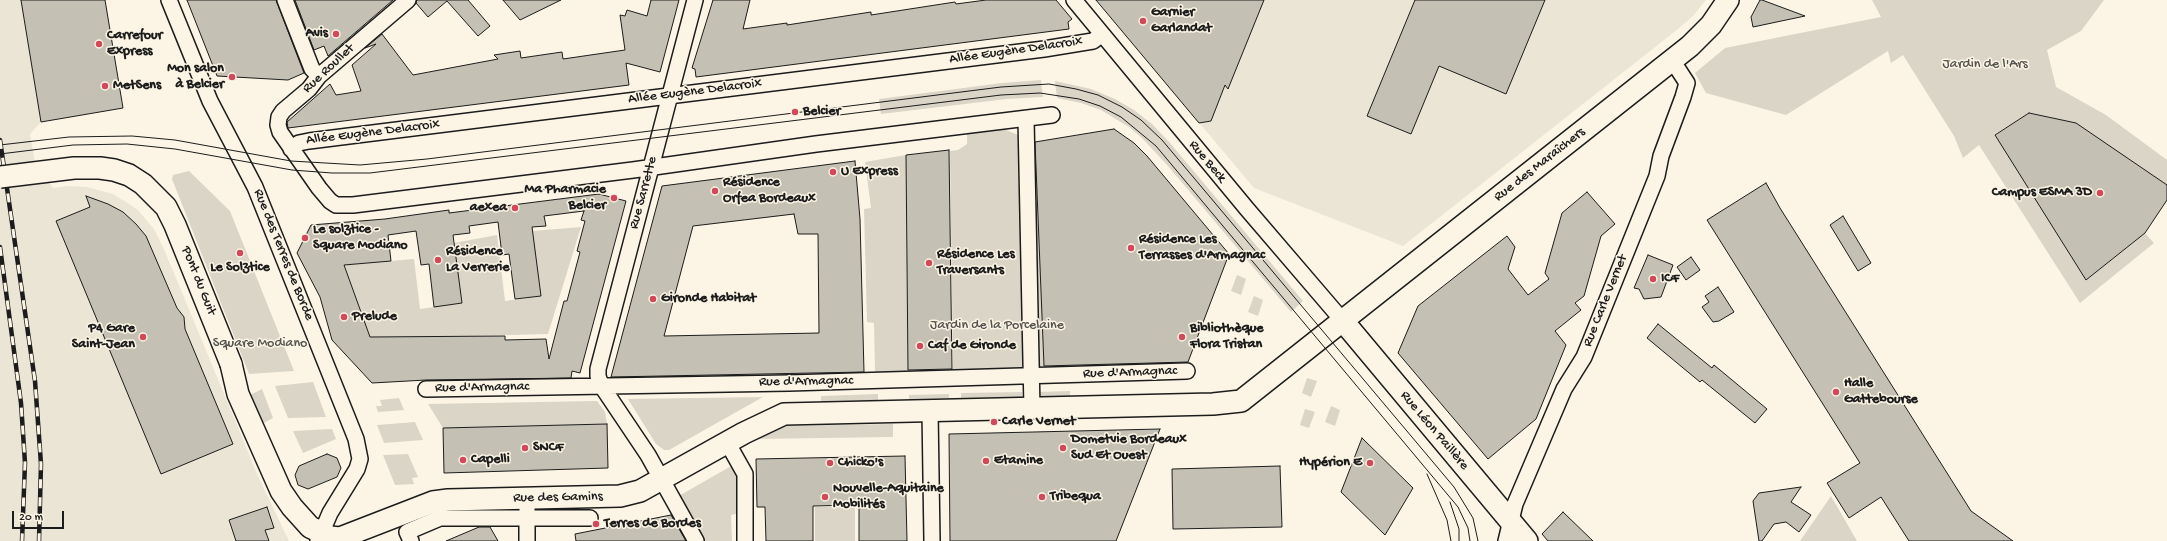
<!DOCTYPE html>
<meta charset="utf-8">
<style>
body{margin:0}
#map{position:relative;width:2167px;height:541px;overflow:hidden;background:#fcf5e5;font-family:"Gochi Hand",sans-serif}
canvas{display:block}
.scale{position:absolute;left:12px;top:511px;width:52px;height:18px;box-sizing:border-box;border:2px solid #1c1c1c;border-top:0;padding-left:5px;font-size:12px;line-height:14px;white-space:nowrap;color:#1c1c1c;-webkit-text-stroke:3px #fcf5e5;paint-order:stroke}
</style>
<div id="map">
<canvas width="2167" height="541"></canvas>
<div class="scale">20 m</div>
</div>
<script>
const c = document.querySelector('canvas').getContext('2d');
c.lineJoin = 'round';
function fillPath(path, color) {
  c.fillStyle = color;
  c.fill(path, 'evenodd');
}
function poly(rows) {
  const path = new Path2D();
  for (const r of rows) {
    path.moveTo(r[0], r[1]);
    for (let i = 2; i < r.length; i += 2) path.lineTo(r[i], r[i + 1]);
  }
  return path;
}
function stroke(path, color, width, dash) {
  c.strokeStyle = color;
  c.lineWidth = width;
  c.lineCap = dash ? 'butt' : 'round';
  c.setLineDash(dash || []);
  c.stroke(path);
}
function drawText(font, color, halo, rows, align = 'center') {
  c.font = font + ' "Gochi Hand",sans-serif';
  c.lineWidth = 3;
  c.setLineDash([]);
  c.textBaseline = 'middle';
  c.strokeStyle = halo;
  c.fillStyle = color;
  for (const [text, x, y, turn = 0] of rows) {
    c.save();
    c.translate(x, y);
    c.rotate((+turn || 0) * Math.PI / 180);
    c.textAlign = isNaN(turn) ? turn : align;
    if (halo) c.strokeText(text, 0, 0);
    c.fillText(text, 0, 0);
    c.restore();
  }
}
fillPath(poly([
 [0,0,21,0,41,122,30,134,35,163,53,188,68,186,87,187,113,194,137,209,154,229,164,249,258,476,289,541,0,541],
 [1096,0,1706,0,1692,17,1678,29,1403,246,1254,188]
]), '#ebe5d6');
fillPath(poly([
 [1872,0,2104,0,2081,31,2047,50,2056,87,2106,115,2167,160,2167,185,2029,113,1995,134,2086,280,2145,233,2154,243,2080,303,1979,145,1963,158,1954,136,1903,55,1891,63,1888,51,1786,115,1706,93,1695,73,1725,48,1881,17],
 [1041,80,1043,97,1007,99,881,114,879,99,1002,83],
 [1055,81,1091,89,1115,99,1134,110,1152,124,1170,143,1303,301,1291,312,1168,166,1142,138,1129,127,1101,110,1081,103,1057,98],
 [999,127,1035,142,1044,371,953,370,950,151,958,150,967,144,967,131],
 [906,155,908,371,875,372,874,323,867,322,864,209,871,208,865,162],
 [189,171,230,211,294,371,249,374,172,179,173,175],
 [581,227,548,334,433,337,370,337,344,265,414,259,420,309,462,303,454,243,497,235,505,301,540,296,532,231],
 [1237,275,1246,279,1241,295,1231,291],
 [1254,296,1263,300,1258,316,1248,312],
 [1307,378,1317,381,1311,397,1302,393],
 [313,382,326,417,288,418,275,386],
 [262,389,273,418,260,425,246,397],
 [1070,391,1070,396,1040,397,1039,392],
 [1022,392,1022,397,961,398,961,393],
 [878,394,878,400,821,401,821,396],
 [949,394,949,398,909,399,909,395],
 [763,397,669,450,664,450,656,444,628,399],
 [399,398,404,410,378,412,376,406,382,406,380,400],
 [597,401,605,412,607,424,443,428,428,404],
 [1331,406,1340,410,1335,426,1325,422],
 [1305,409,1315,412,1309,428,1300,425],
 [415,422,423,440,384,443,377,425],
 [893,424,893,437,753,439,782,426],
 [332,429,336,439,303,453,293,431],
 [408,454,418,477,412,478,414,484,395,485,383,455],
 [733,465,736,470,736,514,731,515,732,541,703,541,677,497],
 [1831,496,1857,541,1800,541],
 [815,507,855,507,855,541,815,541]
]), '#dbd5c8');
const building = poly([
 [21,0,105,0,123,108,41,122,21,0],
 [187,0,276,0,304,73,288,80,217,76,187,0],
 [295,0,393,0,328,56,324,46,314,50,295,0],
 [417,0,468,0,490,26,478,36,447,1,428,17,416,3,417,0],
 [503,0,561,0,520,20,503,0],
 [651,0,679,0,660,72,626,63,629,85,288,128,287,122,330,84,336,95,361,91,352,65,376,44,365,48,382,34,413,75,498,59,494,55,520,51,521,58,562,52,563,59,625,50,620,15,625,16,627,10,647,16,651,0],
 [713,0,750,0,743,29,787,23,787,25,871,12,871,15,955,2,956,4,986,0,1056,0,1072,19,1068,22,1069,29,696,77,695,69,692,68,713,0],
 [1096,0,1264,0,1228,89,1225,85,1211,121,1199,123,1096,0],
 [1415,0,1545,0,1506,94,1439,66,1411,134,1367,116,1415,0],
 [1760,0,1762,0,1805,16,1753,27,1751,17,1760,0],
 [2029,113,2076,123,2167,185,2167,200,2145,233,2086,280,1995,135,2029,113],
 [1114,129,1134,143,1147,156,1229,254,1188,362,1044,366,1035,142,1114,129],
 [949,150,952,369,908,370,906,155,949,150],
 [855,161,860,219,864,372,611,377,662,186,855,161],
 [794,214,798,234,818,234,819,333,664,336,693,226,794,214],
 [1766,183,1780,208,1971,511,2013,541,1909,541,1881,497,1849,518,1827,483,1860,463,1707,220,1766,183],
 [1587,192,1615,224,1601,236,1584,296,1575,303,1581,310,1555,331,1566,345,1536,419,1488,459,1398,353,1418,306,1507,236,1515,247,1508,269,1528,295,1549,279,1545,273,1562,213,1587,192],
 [599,194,626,201,580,373,572,371,571,378,426,380,372,383,332,340,320,297,297,253,311,225,385,219,449,210,449,213,599,194],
 [584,211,581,220,585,221,577,251,580,252,567,301,564,301,549,359,546,339,505,340,505,336,370,337,344,265,391,261,388,235,416,231,421,265,429,264,434,307,462,303,453,235,470,233,469,226,498,222,502,255,509,254,515,299,541,296,532,227,546,226,544,216,584,211],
 [86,196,108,204,123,212,136,224,146,236,177,308,184,317,185,329,233,444,161,474,56,221,90,207,86,196],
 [1843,216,1871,263,1858,271,1830,225,1843,216],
 [1648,255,1673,265,1661,297,1644,299,1639,289,1634,288,1648,255],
 [1691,257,1700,270,1686,280,1677,267,1691,257],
 [1718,287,1734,312,1719,321,1713,322,1702,307,1709,302,1705,296,1718,287],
 [1658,324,1712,368,1714,365,1767,409,1755,423,1702,380,1700,382,1647,338,1658,324],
 [607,424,608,468,444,473,443,428,607,424],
 [1160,429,1116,541,950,541,949,434,1160,429],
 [1362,438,1413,488,1385,535,1341,492,1362,438],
 [327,454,337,458,341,468,337,477,308,489,298,485,295,475,299,466,327,454],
 [905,456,907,541,859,541,859,505,813,506,813,541,766,541,765,507,757,507,756,459,905,456],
 [1280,466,1282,527,1173,529,1172,469,1280,466],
 [1801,487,1791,502,1811,515,1799,532,1786,522,1774,524,1762,541,1759,541,1753,501,1759,493,1801,487],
 [267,507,274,528,265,530,269,541,236,541,229,520,267,507],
 [1563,512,1593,541,1548,541,1542,534,1563,512],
 [671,515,686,541,576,541,575,534,671,515],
 [479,527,490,527,498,541,446,541,479,527]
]);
fillPath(building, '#c4c0b3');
stroke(building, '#1c1c1c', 1);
const street = poly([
 [169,0,210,101,255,187,356,439,360,459,357,469,330,513,318,541],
 [285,0,312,69,319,76],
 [408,0,319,76,309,89,283,111,279,117,278,125,280,132,319,188,330,201,336,205,353,205,633,170,816,144,1052,115],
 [695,0,598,369,598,376,601,385,648,455,696,541],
 [1074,0,1247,209,1343,321],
 [1026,119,1032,409],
 [291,149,299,143,309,141,1044,49,1093,41,1101,35],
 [426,389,789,383,1187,371],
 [930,411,932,541],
 [727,442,745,474,745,541],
 [527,508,527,541],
 [411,541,407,532,440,518,590,518],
 [1506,541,1515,504,1564,389,1584,357,1657,176,1661,156,1683,97,1687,83,1672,60]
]);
const secondary = poly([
 [1343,321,1527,541],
 [231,364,238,394,281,491,292,507,310,527,330,537,340,538,433,502,448,500,620,496,640,491,744,433,784,414,1213,404,1241,401,1690,46,1711,25,1728,0]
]);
stroke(street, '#1c1c1c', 18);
stroke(secondary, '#1c1c1c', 24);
stroke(street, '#fcf5e5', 15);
stroke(secondary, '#fcf5e5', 21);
stroke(poly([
 [0,145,69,137,132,136,175,140,291,161,360,165,427,159,1001,87,1049,84,1076,89,1098,95,1122,107,1141,120,1162,140,1454,487,1473,518,1478,541],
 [0,154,73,145,127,144,175,149,292,170,332,173,370,173,1001,95,1040,93,1079,99,1100,106,1121,117,1156,146,1458,507,1468,528,1470,541],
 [1427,474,1447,520,1451,541],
 [1450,502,1459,529,1459,541]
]), '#1c1c1c', 1);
const rail = poly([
 [0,140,35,381,41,464,39,541],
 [0,247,21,403,25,463,22,541]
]);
stroke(rail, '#1c1c1c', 4.5);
stroke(rail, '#fcf5e5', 3, [9]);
const secondaryBridge = poly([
 [0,177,74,168,100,168,114,170,129,175,143,184,166,207,175,225,231,364]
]);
stroke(secondaryBridge, '#1c1c1c', 24, []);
stroke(secondaryBridge, '#fcf5e5', 21);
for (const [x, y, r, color] of [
 [1143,21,4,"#d1495b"],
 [336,34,4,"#d1495b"],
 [99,44,4,"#d1495b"],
 [232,77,4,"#d1495b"],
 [105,86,4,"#d1495b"],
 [795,112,4,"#d1495b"],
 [833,172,4,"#d1495b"],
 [715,191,4,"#d1495b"],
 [2100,193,4,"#d1495b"],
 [614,198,4,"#d1495b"],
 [515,208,4,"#d1495b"],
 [305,238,4,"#d1495b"],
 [1131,248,4,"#d1495b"],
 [240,253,4,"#d1495b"],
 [438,260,4,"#d1495b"],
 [929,263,4,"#d1495b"],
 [1653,279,4,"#d1495b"],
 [653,299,4,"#d1495b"],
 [344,317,4,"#d1495b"],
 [143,337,4,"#d1495b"],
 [1182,337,4,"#d1495b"],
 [920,346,4,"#d1495b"],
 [1836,392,4,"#d1495b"],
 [994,422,4,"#d1495b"],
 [525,448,4,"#d1495b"],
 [1063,448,4,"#d1495b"],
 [463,460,4,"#d1495b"],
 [986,461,4,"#d1495b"],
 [830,463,4,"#d1495b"],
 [1370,463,4,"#d1495b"],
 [825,497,4,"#d1495b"],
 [1042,497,4,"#d1495b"],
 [596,524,4,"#d1495b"]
]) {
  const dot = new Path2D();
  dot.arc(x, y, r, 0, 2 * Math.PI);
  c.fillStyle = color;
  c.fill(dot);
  stroke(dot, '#fcf5e5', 1.5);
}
drawText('bold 14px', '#1c1c1c', '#fcf5e5', [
 ["Garnier",1151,13],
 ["Garlandat",1151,29],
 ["Avis",328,34,"right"],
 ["Carrefour",107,36],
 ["Express",107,52],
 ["Mon salon",224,69,"right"],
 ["à Belcier",224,85,"right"],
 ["MetSens",113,86],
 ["Belcier",803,112],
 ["U Express",841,172],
 ["Résidence",723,183],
 ["Orfea Bordeaux",723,199],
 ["Ma Pharmacie",606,190,"right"],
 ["Belcier",606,206,"right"],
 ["Campus ESMA 3D",2092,193,"right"],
 ["aexea",507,208,"right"],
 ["Le solztice -",313,230],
 ["Square Modiano",313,246],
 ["Résidence Les",1139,240],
 ["Terrasses d'Armagnac",1139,256],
 ["Résidence",446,252],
 ["La Verrerie",446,268],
 ["Résidence Les",937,255],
 ["Traversants",937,271],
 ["Le Solztice",240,268,"center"],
 ["ICF",1661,279],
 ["Gironde Habitat",661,299],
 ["Prelude",352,317],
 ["P4 Gare",135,329,"right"],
 ["Saint-Jean",135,345,"right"],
 ["Bibliothèque",1190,329],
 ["Flora Tristan",1190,345],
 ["Caf de Gironde",928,346],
 ["Halle",1844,384],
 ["Gattebourse",1844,400],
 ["Carle Vernet",1002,422],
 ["Dometvie Bordeaux",1071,440],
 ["Sud Et Ouest",1071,456],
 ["SNCF",533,448],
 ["Capelli",471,460],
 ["Etamine",994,461],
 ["Chicko's",838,463],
 ["Hypérion E",1362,463,"right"],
 ["Nouvelle-Aquitaine",833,489],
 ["Mobilités",833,505],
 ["Tribequa",1050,497],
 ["Terres de Bordes",604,524]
], 'left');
drawText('14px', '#1c1c1c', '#fcf5e5', [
 ["Allée Eugène Delacroix",1016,51,-8],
 ["Rue Roullet",329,69,-43],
 ["Allée Eugène Delacroix",695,92,-7],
 ["Allée Eugène Delacroix",373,133,-7],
 ["Rue Beck",1207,162,50],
 ["Rue des Maraîchers",1540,165,-38],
 ["Rue Sarrette",644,193,-75],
 ["Rue des Terres de Borde",283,255,68],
 ["Pont du Guit",198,281,68],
 ["Rue Carle Vernet",1606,301,-68],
 ["Rue d'Armagnac",1130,373,-2],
 ["Rue d'Armagnac",806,382,-1],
 ["Rue d'Armagnac",482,388,-1],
 ["Rue Léon Paillère",1434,431,50],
 ["Rue des Gamins",558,498,-1]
]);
drawText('14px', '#555450', '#fcf5e5', [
 ["Jardin de l'Ars",1985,65],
 ["Jardin de la Porcelaine",997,326],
 ["Square Modiano",260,344]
]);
</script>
